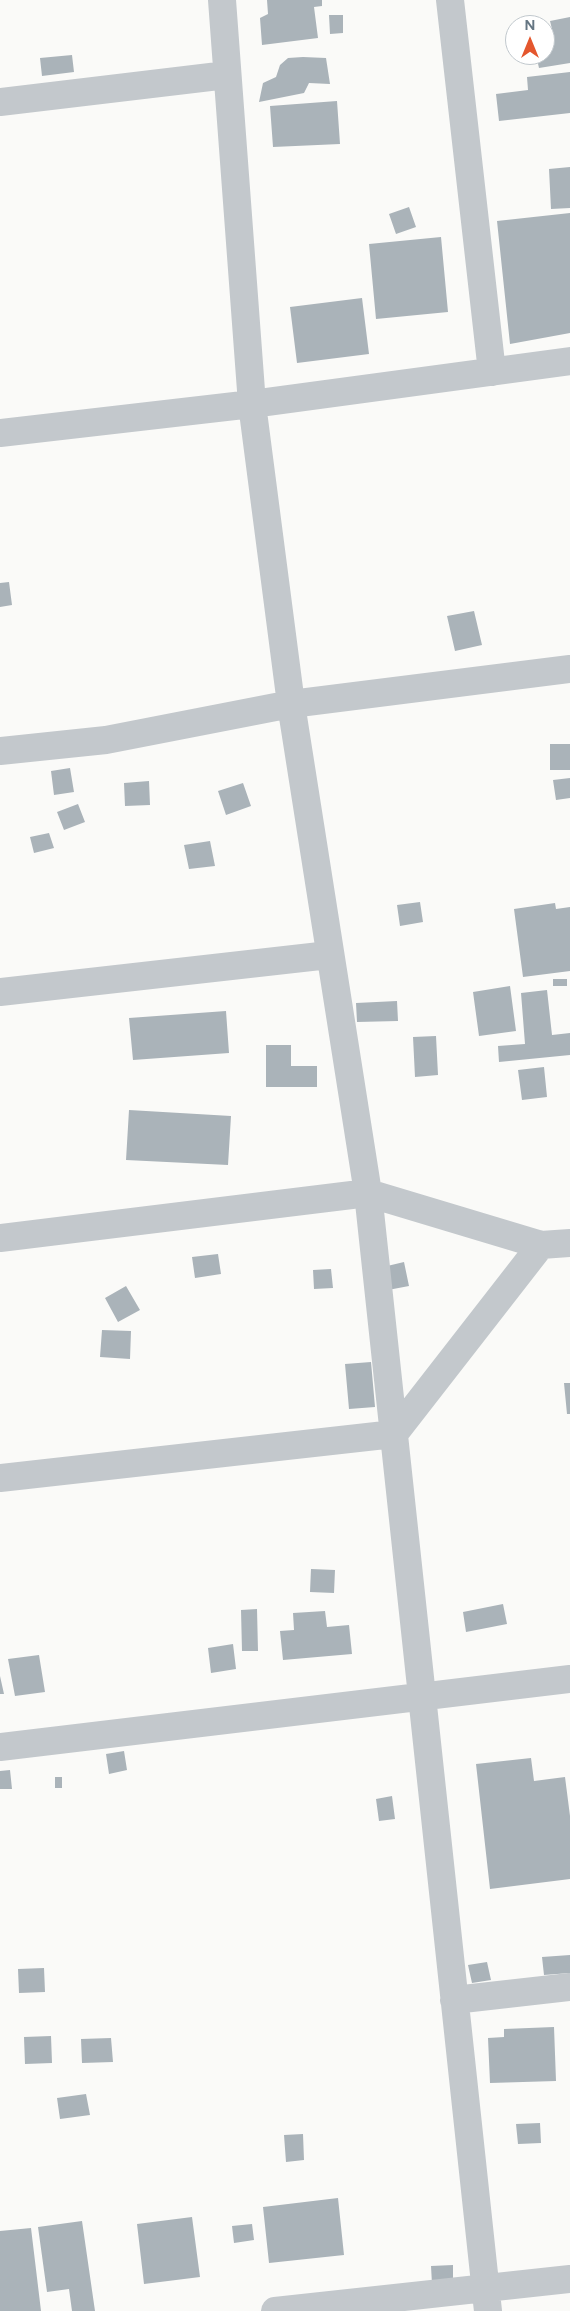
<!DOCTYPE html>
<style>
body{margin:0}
#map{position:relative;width:570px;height:2311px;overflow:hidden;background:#fafaf8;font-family:Figtree,sans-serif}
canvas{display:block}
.north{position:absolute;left:505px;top:15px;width:50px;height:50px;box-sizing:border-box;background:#fff;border:1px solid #c1c8cd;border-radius:50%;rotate:0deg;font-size:14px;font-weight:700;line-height:20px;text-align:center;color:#657683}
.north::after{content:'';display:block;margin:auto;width:18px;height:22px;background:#e4572e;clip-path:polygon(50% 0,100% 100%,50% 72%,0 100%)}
</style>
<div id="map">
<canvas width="570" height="2311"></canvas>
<div class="north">N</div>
</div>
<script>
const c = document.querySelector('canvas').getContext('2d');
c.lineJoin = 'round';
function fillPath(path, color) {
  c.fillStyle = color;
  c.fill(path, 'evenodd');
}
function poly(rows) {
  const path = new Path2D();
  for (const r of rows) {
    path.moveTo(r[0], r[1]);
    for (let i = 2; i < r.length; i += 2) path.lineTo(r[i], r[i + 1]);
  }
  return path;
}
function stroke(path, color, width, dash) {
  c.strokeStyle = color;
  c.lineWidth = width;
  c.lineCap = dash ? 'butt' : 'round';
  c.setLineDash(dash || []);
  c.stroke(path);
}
fillPath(poly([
 [267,0,322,0,322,6,314,7,318,38,262,45,260,18,268,14],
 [329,15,343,15,343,33,330,34],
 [570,17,570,63,539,68,536,55,545,55,545,34,553,33,550,21],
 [72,55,74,72,42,76,40,58],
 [303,57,326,58,330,84,309,83,304,93,259,102,263,83,276,77,280,65,288,58],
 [570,72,570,113,499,121,496,94,528,90,527,77],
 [337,101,340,144,273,147,270,106],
 [570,167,570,208,551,209,549,169],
 [409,207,416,227,396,234,389,214],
 [570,213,570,333,510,344,497,221],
 [441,237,448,312,376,319,369,244],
 [362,298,369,354,297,363,290,307],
 [9,582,12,605,0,607,0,583],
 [474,611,482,645,455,651,447,616],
 [550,744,570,744,570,770,550,770],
 [70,768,74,792,54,795,51,771],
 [570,778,570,798,556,800,553,780],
 [149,781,150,805,125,806,124,783],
 [243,783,251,806,226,815,218,791],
 [78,804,85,822,64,830,57,812],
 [49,833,54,848,34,853,30,837],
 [210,841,215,866,189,869,184,845],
 [420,902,423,922,400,926,397,905],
 [555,903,556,909,570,907,570,971,523,977,514,909],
 [553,979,567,979,567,986,553,986],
 [510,986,516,1031,479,1036,473,992],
 [547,990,552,1035,570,1033,570,1055,499,1062,498,1046,525,1044,521,993],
 [397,1001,398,1021,357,1022,356,1003],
 [226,1011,229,1053,133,1060,129,1018],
 [436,1036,438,1075,415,1077,413,1037],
 [266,1045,291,1045,291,1066,317,1066,317,1087,266,1087],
 [544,1067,547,1097,522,1100,518,1070],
 [129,1110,231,1116,228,1165,126,1160],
 [218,1254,221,1274,195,1278,192,1257],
 [404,1262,409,1286,388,1290,383,1267],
 [331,1269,333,1288,314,1289,313,1270],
 [126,1286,140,1310,118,1322,105,1298],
 [102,1330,131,1331,130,1359,100,1357],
 [371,1362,375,1407,349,1409,345,1364],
 [564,1383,570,1383,570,1414,567,1414],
 [311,1569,335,1570,334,1593,310,1592],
 [503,1604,507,1624,466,1632,463,1612],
 [257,1609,258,1651,242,1651,241,1610],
 [325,1611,327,1627,349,1625,352,1654,283,1660,280,1631,294,1630,293,1613],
 [233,1644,236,1669,211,1673,208,1648],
 [39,1655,45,1692,15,1696,8,1659],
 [0,1676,4,1694,0,1694],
 [124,1751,127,1770,109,1774,106,1754],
 [531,1758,534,1781,565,1777,570,1816,570,1879,490,1889,476,1764],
 [10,1770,12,1789,0,1789,0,1771],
 [55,1777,62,1777,62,1788,55,1788],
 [392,1796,395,1819,379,1821,376,1799],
 [570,1955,570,1973,544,1975,542,1957],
 [487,1962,491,1980,472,1983,468,1965],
 [44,1968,45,1992,19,1993,18,1969],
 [554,2027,556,2081,490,2083,488,2038,504,2037,504,2029],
 [51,2036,52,2063,25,2064,24,2037],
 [111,2038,113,2062,82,2063,81,2039],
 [86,2094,90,2115,60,2119,57,2098],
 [540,2123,541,2143,518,2144,516,2124],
 [303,2134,304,2160,286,2162,284,2135],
 [338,2198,344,2255,269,2263,263,2207],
 [192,2217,200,2277,144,2284,137,2224],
 [82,2221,95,2311,72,2311,69,2289,47,2292,38,2227],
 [252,2224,254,2240,234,2243,232,2226],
 [31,2228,41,2311,0,2311,0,2231],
 [453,2265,453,2283,432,2284,431,2266]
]), '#aab3b9');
stroke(poly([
 [222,0,252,404,291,704,368,1193,488,2311],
 [450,0,492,372],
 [0,102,227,75],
 [0,433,252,404,570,361],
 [0,751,106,740,291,704,570,669],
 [0,992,329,955],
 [0,1238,368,1193,541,1245,570,1243],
 [0,1478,394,1434,541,1245],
 [0,1747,570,1679],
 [454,2000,570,1987],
 [275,2311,570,2279]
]), '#c3c8cc', 28);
</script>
